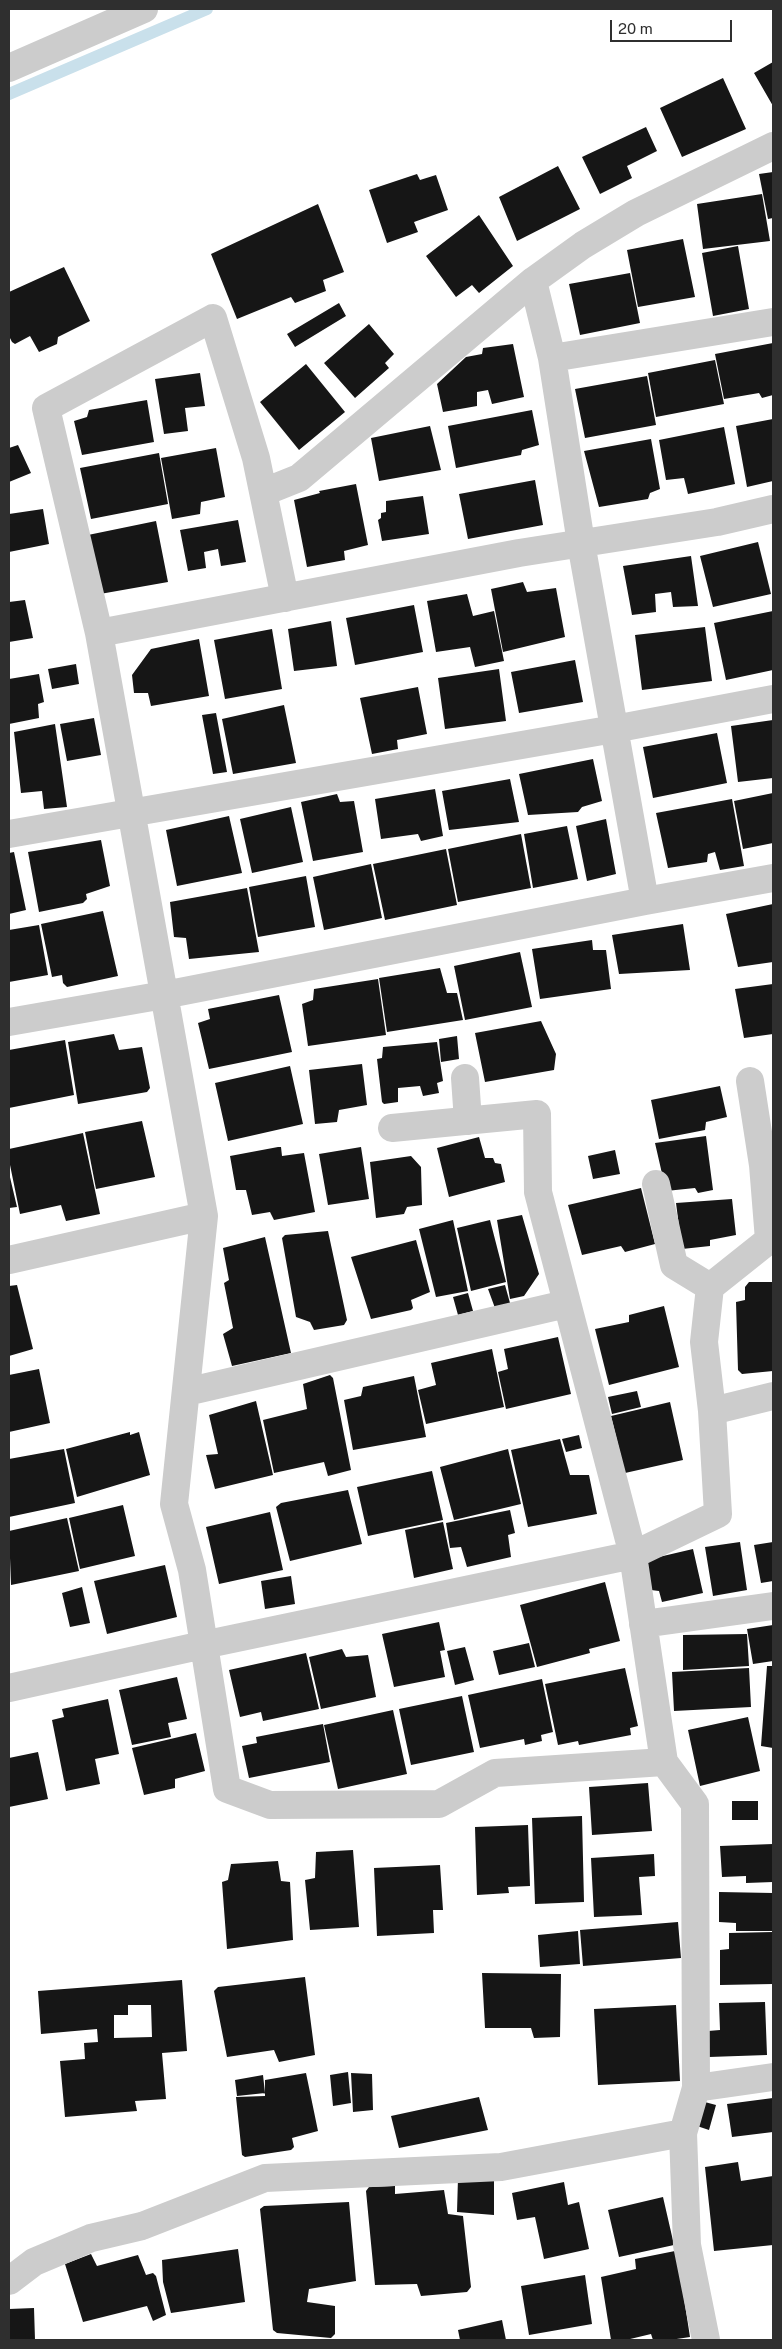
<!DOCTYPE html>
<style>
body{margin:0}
#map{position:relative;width:782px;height:2349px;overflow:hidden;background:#fff;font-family:"Public Sans",sans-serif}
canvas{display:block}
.frame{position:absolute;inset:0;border:10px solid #2f2f2f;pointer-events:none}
.scale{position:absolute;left:610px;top:20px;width:122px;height:22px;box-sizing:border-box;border:2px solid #2f2f2f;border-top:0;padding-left:6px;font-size:15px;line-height:18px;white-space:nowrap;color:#2f2f2f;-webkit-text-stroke:4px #fff;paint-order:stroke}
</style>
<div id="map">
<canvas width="782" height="2349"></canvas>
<div class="frame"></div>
<div class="scale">20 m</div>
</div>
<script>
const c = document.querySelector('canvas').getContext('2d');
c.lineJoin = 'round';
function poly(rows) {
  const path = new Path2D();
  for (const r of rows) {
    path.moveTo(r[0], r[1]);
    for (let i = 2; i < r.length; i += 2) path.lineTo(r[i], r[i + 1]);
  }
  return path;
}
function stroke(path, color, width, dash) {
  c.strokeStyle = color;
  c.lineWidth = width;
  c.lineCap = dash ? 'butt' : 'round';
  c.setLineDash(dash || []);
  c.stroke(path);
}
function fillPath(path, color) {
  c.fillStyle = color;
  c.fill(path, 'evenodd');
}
stroke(poly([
 [9,94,207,9]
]), '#c9e0eb', 12);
fillPath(poly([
 [773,62,773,106,754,73],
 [723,78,746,129,682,157,660,108],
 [646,127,657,151,627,166,632,178,600,194,582,157],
 [558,166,580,209,517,241,499,197],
 [773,172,773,218,768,219,759,174],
 [417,174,420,180,436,175,448,210,414,222,418,232,387,243,369,190],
 [762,194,770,241,703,249,697,204],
 [318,204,344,272,323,280,326,291,295,303,291,297,237,319,211,254],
 [479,215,513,266,479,293,472,285,456,297,426,256],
 [683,239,695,297,638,307,627,250],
 [738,246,749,309,713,316,702,253],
 [64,267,90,321,58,337,57,344,39,352,30,336,15,344,12,342,9,336,9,292],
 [630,273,640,323,580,335,569,284],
 [339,303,346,316,295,347,287,334],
 [369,324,394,354,385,363,389,368,355,398,324,363],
 [773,343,773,395,762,398,759,393,724,399,715,354],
 [513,344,524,397,492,404,488,390,477,392,477,406,443,412,437,384,466,357,482,354,483,348],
 [715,360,724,404,656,417,648,373],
 [306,364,345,412,299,450,260,402],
 [200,373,205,406,185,408,188,431,164,434,155,379],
 [647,376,656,425,585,438,575,389],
 [147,400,154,442,82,455,74,421,87,417,89,410],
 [532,410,539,445,522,450,521,455,456,468,448,426],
 [773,419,773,481,747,487,736,426],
 [430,426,441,470,379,481,371,438],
 [724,427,735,484,688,494,684,478,666,480,659,440],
 [651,439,660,489,650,493,648,499,599,507,584,451],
 [18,445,31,473,9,482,9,448],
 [216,448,225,497,201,502,200,514,172,519,161,458],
 [159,453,168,504,91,519,80,468],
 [535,480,543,525,468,539,459,494],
 [356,484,368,545,344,551,345,560,307,567,294,500,320,493,319,491],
 [423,496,429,534,382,541,378,520,381,518,381,513,386,512,386,501],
 [43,509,49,544,9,552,9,514],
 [238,520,246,562,221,566,218,549,204,552,206,568,188,571,180,530],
 [156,521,168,582,100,594,88,535],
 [758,542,771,594,713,607,700,556],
 [691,556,698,606,673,607,671,592,655,594,656,612,632,615,623,566],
 [523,582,527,592,556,588,565,637,503,652,491,589],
 [467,594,473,616,494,611,504,661,475,667,470,647,436,652,427,601],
 [25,600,33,638,9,642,9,602],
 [414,605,423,652,355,665,346,618],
 [773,611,773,670,726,680,714,623],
 [331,621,337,666,294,671,288,629],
 [705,627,712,681,642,690,635,635],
 [272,629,282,689,225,699,214,640],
 [199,639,209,696,151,706,148,693,134,693,132,675,151,649],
 [575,660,583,702,519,713,511,672],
 [76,664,79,684,52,689,48,669],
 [499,669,506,721,445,729,438,678],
 [39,674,44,702,38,704,39,718,9,724,9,679],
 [418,687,427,734,397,740,398,749,372,754,360,698],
 [284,705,296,763,233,774,222,719],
 [216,713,227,772,213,774,202,715],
 [94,718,101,755,67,761,60,724],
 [773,720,773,778,738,782,731,726],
 [55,724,67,807,44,809,42,791,21,793,14,732],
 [717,733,727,783,653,798,643,747],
 [593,759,602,801,582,807,578,812,528,815,519,774],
 [510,779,519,822,449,830,442,791],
 [435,789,443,836,421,841,418,834,381,839,375,799],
 [773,793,773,843,743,849,734,801],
 [337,794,340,802,354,801,363,852,313,861,301,802],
 [732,799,744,866,720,870,715,852,708,854,707,862,668,868,656,813],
 [291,807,303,862,252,873,240,819],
 [229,816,242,873,177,886,166,830],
 [606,819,616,874,587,881,576,826],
 [567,826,578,879,533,888,524,834],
 [521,834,531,888,458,902,448,849],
 [101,840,110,886,86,894,87,899,83,903,39,912,28,852],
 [446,849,457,905,385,920,373,864],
 [14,852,26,910,9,914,9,853],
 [371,864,382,918,324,930,313,877],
 [306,876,315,927,258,937,249,887],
 [247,888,259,952,189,959,186,938,174,937,170,902],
 [773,904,773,962,738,967,726,914],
 [103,911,118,976,67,987,63,983,62,975,52,977,41,924],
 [683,924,690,970,619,974,612,935],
 [39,925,48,975,9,982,9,930],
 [592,940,593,950,606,950,611,989,540,999,532,949],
 [520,952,532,1007,465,1020,454,966],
 [440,968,447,993,457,993,463,1020,387,1032,379,978],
 [378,979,386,1035,308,1046,302,1004,313,1000,314,989],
 [773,984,773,1034,744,1038,735,989],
 [279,995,292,1052,209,1069,198,1023,210,1019,208,1009],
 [541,1021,556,1054,554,1070,485,1082,475,1033],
 [114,1034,119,1050,142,1047,150,1088,147,1092,78,1104,68,1042],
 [457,1036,459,1059,441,1062,439,1039],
 [65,1040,74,1095,9,1108,9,1050],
 [437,1042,443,1081,437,1083,439,1093,423,1096,420,1086,398,1088,398,1102,384,1104,382,1102,377,1059,382,1058,383,1047],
 [362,1064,367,1105,339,1110,337,1122,315,1124,309,1070],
 [290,1066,303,1124,228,1141,215,1083],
 [720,1086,727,1117,706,1122,705,1130,659,1139,651,1100],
 [142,1121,155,1177,96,1189,85,1132],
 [83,1133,100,1214,66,1221,61,1205,20,1214,9,1160,9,1149],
 [706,1136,713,1190,698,1193,695,1188,666,1191,655,1143],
 [479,1137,485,1158,493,1158,495,1163,501,1164,505,1182,449,1197,437,1148],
 [278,1147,281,1147,282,1156,304,1153,315,1212,274,1220,270,1212,252,1215,246,1190,236,1190,230,1156],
 [361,1147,369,1199,328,1205,319,1154],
 [615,1150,620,1174,593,1179,588,1156],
 [411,1156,421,1167,422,1205,407,1207,404,1214,376,1218,370,1162],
 [9,1173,17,1207,9,1208],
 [641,1188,655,1244,625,1252,621,1246,582,1255,568,1205],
 [732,1199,736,1235,710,1240,710,1246,682,1249,676,1203],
 [522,1215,539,1274,524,1296,510,1299,497,1220],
 [453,1220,468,1291,436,1297,419,1229],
 [490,1220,506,1282,471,1291,457,1228],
 [328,1231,347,1320,344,1325,314,1330,310,1322,296,1317,282,1238,285,1235],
 [265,1237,291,1353,232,1366,223,1334,233,1328,224,1283,229,1280,223,1248],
 [416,1240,430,1292,411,1300,413,1308,411,1310,371,1319,351,1257],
 [749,1282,773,1282,773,1371,742,1374,738,1370,736,1302,745,1300,745,1287],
 [17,1285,33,1349,9,1356,9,1286],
 [505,1285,510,1303,495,1308,488,1289],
 [468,1293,473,1311,458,1315,453,1297],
 [664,1306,679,1367,609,1385,595,1329,629,1322,629,1315],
 [558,1337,571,1394,506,1409,498,1372,508,1369,504,1349],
 [492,1349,504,1407,426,1424,418,1390,436,1385,431,1363],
 [39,1369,50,1423,9,1432,9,1375],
 [330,1375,333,1378,351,1470,328,1476,324,1462,274,1473,263,1420,307,1409,303,1384],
 [414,1376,426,1437,353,1450,344,1400,361,1396,363,1387],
 [637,1391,641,1407,612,1414,608,1397],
 [256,1401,273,1475,215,1489,206,1455,218,1454,209,1415],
 [670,1402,683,1460,625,1473,611,1416],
 [130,1432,130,1435,139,1432,150,1475,77,1497,66,1449],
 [579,1435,582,1448,566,1452,562,1439],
 [560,1439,570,1475,589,1475,597,1514,528,1527,511,1450],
 [64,1449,75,1503,9,1517,9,1459],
 [508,1449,521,1504,454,1520,440,1467],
 [432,1471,443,1520,368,1536,357,1487],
 [348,1490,362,1544,290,1561,276,1507,281,1503],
 [123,1505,135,1556,80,1569,69,1518],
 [510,1510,515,1533,508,1535,511,1557,467,1567,461,1547,450,1548,446,1523],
 [270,1512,283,1570,219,1584,206,1527],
 [67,1518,79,1571,11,1585,9,1531],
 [443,1522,453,1569,414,1578,405,1530],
 [740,1542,747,1590,713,1596,705,1547],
 [773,1542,773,1581,761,1583,754,1545],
 [693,1549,703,1593,662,1602,659,1591,651,1590,646,1560],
 [165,1565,177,1617,107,1634,94,1581],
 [291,1576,295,1604,265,1609,261,1581],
 [605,1582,620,1641,589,1649,590,1653,537,1667,520,1605],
 [82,1587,90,1623,70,1627,62,1593],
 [439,1622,445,1650,440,1651,445,1677,394,1687,382,1634],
 [773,1625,773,1661,753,1664,747,1629],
 [747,1634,749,1666,683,1670,683,1635],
 [529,1643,535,1667,499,1675,493,1651],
 [465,1647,474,1680,455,1685,447,1651],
 [342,1649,346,1657,368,1655,376,1697,321,1709,309,1657],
 [306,1653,319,1709,263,1721,261,1712,240,1717,229,1670],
 [767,1666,773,1666,773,1748,761,1746],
 [625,1668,638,1726,630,1728,631,1735,579,1745,578,1741,558,1745,545,1684],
 [749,1668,751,1707,674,1711,672,1672],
 [177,1677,187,1719,168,1723,171,1737,132,1745,119,1690],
 [542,1679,553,1732,541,1735,542,1741,525,1745,524,1739,480,1748,468,1695],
 [462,1696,474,1752,411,1765,399,1709],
 [108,1699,119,1754,95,1759,100,1784,66,1791,52,1720,64,1717,62,1709],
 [393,1710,407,1774,338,1789,324,1725],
 [748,1717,760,1771,700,1786,688,1730],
 [323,1724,330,1762,249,1778,242,1746,257,1743,256,1737],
 [196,1733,205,1771,175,1779,175,1788,144,1795,132,1748],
 [38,1752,48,1799,9,1807,9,1758],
 [648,1783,652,1831,592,1835,589,1787],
 [732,1801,758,1801,758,1820,732,1820],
 [582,1816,584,1902,535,1904,532,1818],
 [528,1825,530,1886,508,1887,509,1893,477,1895,475,1827],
 [773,1844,773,1882,746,1883,746,1876,722,1877,720,1846],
 [353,1850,359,1927,310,1930,305,1880,315,1878,316,1852],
 [654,1854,655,1876,639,1877,642,1915,594,1917,591,1858],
 [278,1861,281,1881,290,1882,293,1940,227,1949,222,1882,228,1880,231,1864],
 [440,1865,443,1910,433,1910,434,1933,377,1936,374,1868],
 [719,1892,773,1893,773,1931,736,1931,736,1923,719,1922],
 [678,1922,681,1958,583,1966,580,1930],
 [578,1931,580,1964,540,1967,538,1935],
 [773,1932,773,1984,720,1985,720,1950,729,1949,729,1933],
 [482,1973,561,1974,560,2037,534,2038,531,2028,485,2028],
 [305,1977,315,2055,279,2062,274,2050,227,2057,214,1991,218,1987],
 [182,1980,187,2051,162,2053,166,2099,135,2101,137,2111,65,2117,60,2061,85,2059,84,2043,98,2042,97,2029,41,2034,38,1991],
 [128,2005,151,2005,152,2037,114,2038,114,2015,128,2015],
 [765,2002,767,2055,709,2057,708,2031,720,2030,719,2003],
 [676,2005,680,2081,598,2085,594,2009],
 [348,2072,351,2103,333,2106,330,2075],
 [306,2073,318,2131,292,2138,294,2147,291,2150,245,2157,242,2155,236,2097,265,2096,265,2080],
 [351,2073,372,2074,373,2110,353,2112],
 [263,2075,265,2093,237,2096,235,2080],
 [479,2097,488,2130,399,2148,391,2116],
 [773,2098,773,2132,732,2137,727,2104],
 [701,2101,716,2105,709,2130,694,2125],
 [738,2162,741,2181,773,2176,773,2245,714,2251,705,2167],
 [458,2178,494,2178,494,2215,457,2212],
 [564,2182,568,2205,579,2202,589,2249,544,2259,535,2217,517,2220,512,2193],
 [395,2186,395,2194,444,2190,448,2214,463,2216,471,2287,467,2292,421,2296,417,2284,375,2285,366,2191,369,2187],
 [663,2197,674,2245,619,2257,608,2210],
 [349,2202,356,2281,309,2289,307,2302,335,2306,335,2334,331,2338,277,2333,273,2330,260,2209,264,2206],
 [238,2249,245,2302,171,2313,163,2282,162,2260],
 [675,2251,677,2253,690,2337,670,2340,653,2340,651,2334,626,2340,611,2340,601,2277,636,2269,635,2259],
 [91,2254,97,2266,138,2255,146,2275,153,2273,156,2276,166,2315,153,2321,147,2306,83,2322,65,2264],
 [585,2275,592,2324,529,2335,521,2286],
 [34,2308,35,2340,9,2340,9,2309],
 [502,2320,506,2340,460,2340,458,2330]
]), '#161616');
stroke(poly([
 [9,68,144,9],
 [552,358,773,322],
 [264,492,299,478,533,281],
 [285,598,256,458,213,318,46,408,99,633,204,1216,174,1504,192,1570,227,1789,270,1805,439,1804,495,1773,664,1762],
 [99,633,519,553,717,522,773,509],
 [9,834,614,729,773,699],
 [645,901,581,543,552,358,533,281,583,245,636,213,773,146],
 [9,1022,164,995,645,901,773,878],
 [465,1078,468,1121],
 [750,1081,763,1165,769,1240,710,1287,704,1342,712,1411,773,1396],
 [392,1128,537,1114,538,1192,633,1555,664,1762,695,1804,696,2088],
 [656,1184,674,1265,710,1287],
 [9,1260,204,1216],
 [186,1392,566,1304],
 [643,1624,773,1606],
 [9,1688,203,1645,633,1555,718,1514,712,1411],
 [683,2133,687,2245,706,2340],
 [9,2281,34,2262,91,2238,142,2226,265,2178,501,2167,683,2133,696,2088,773,2077]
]), '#ccc', 28);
</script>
